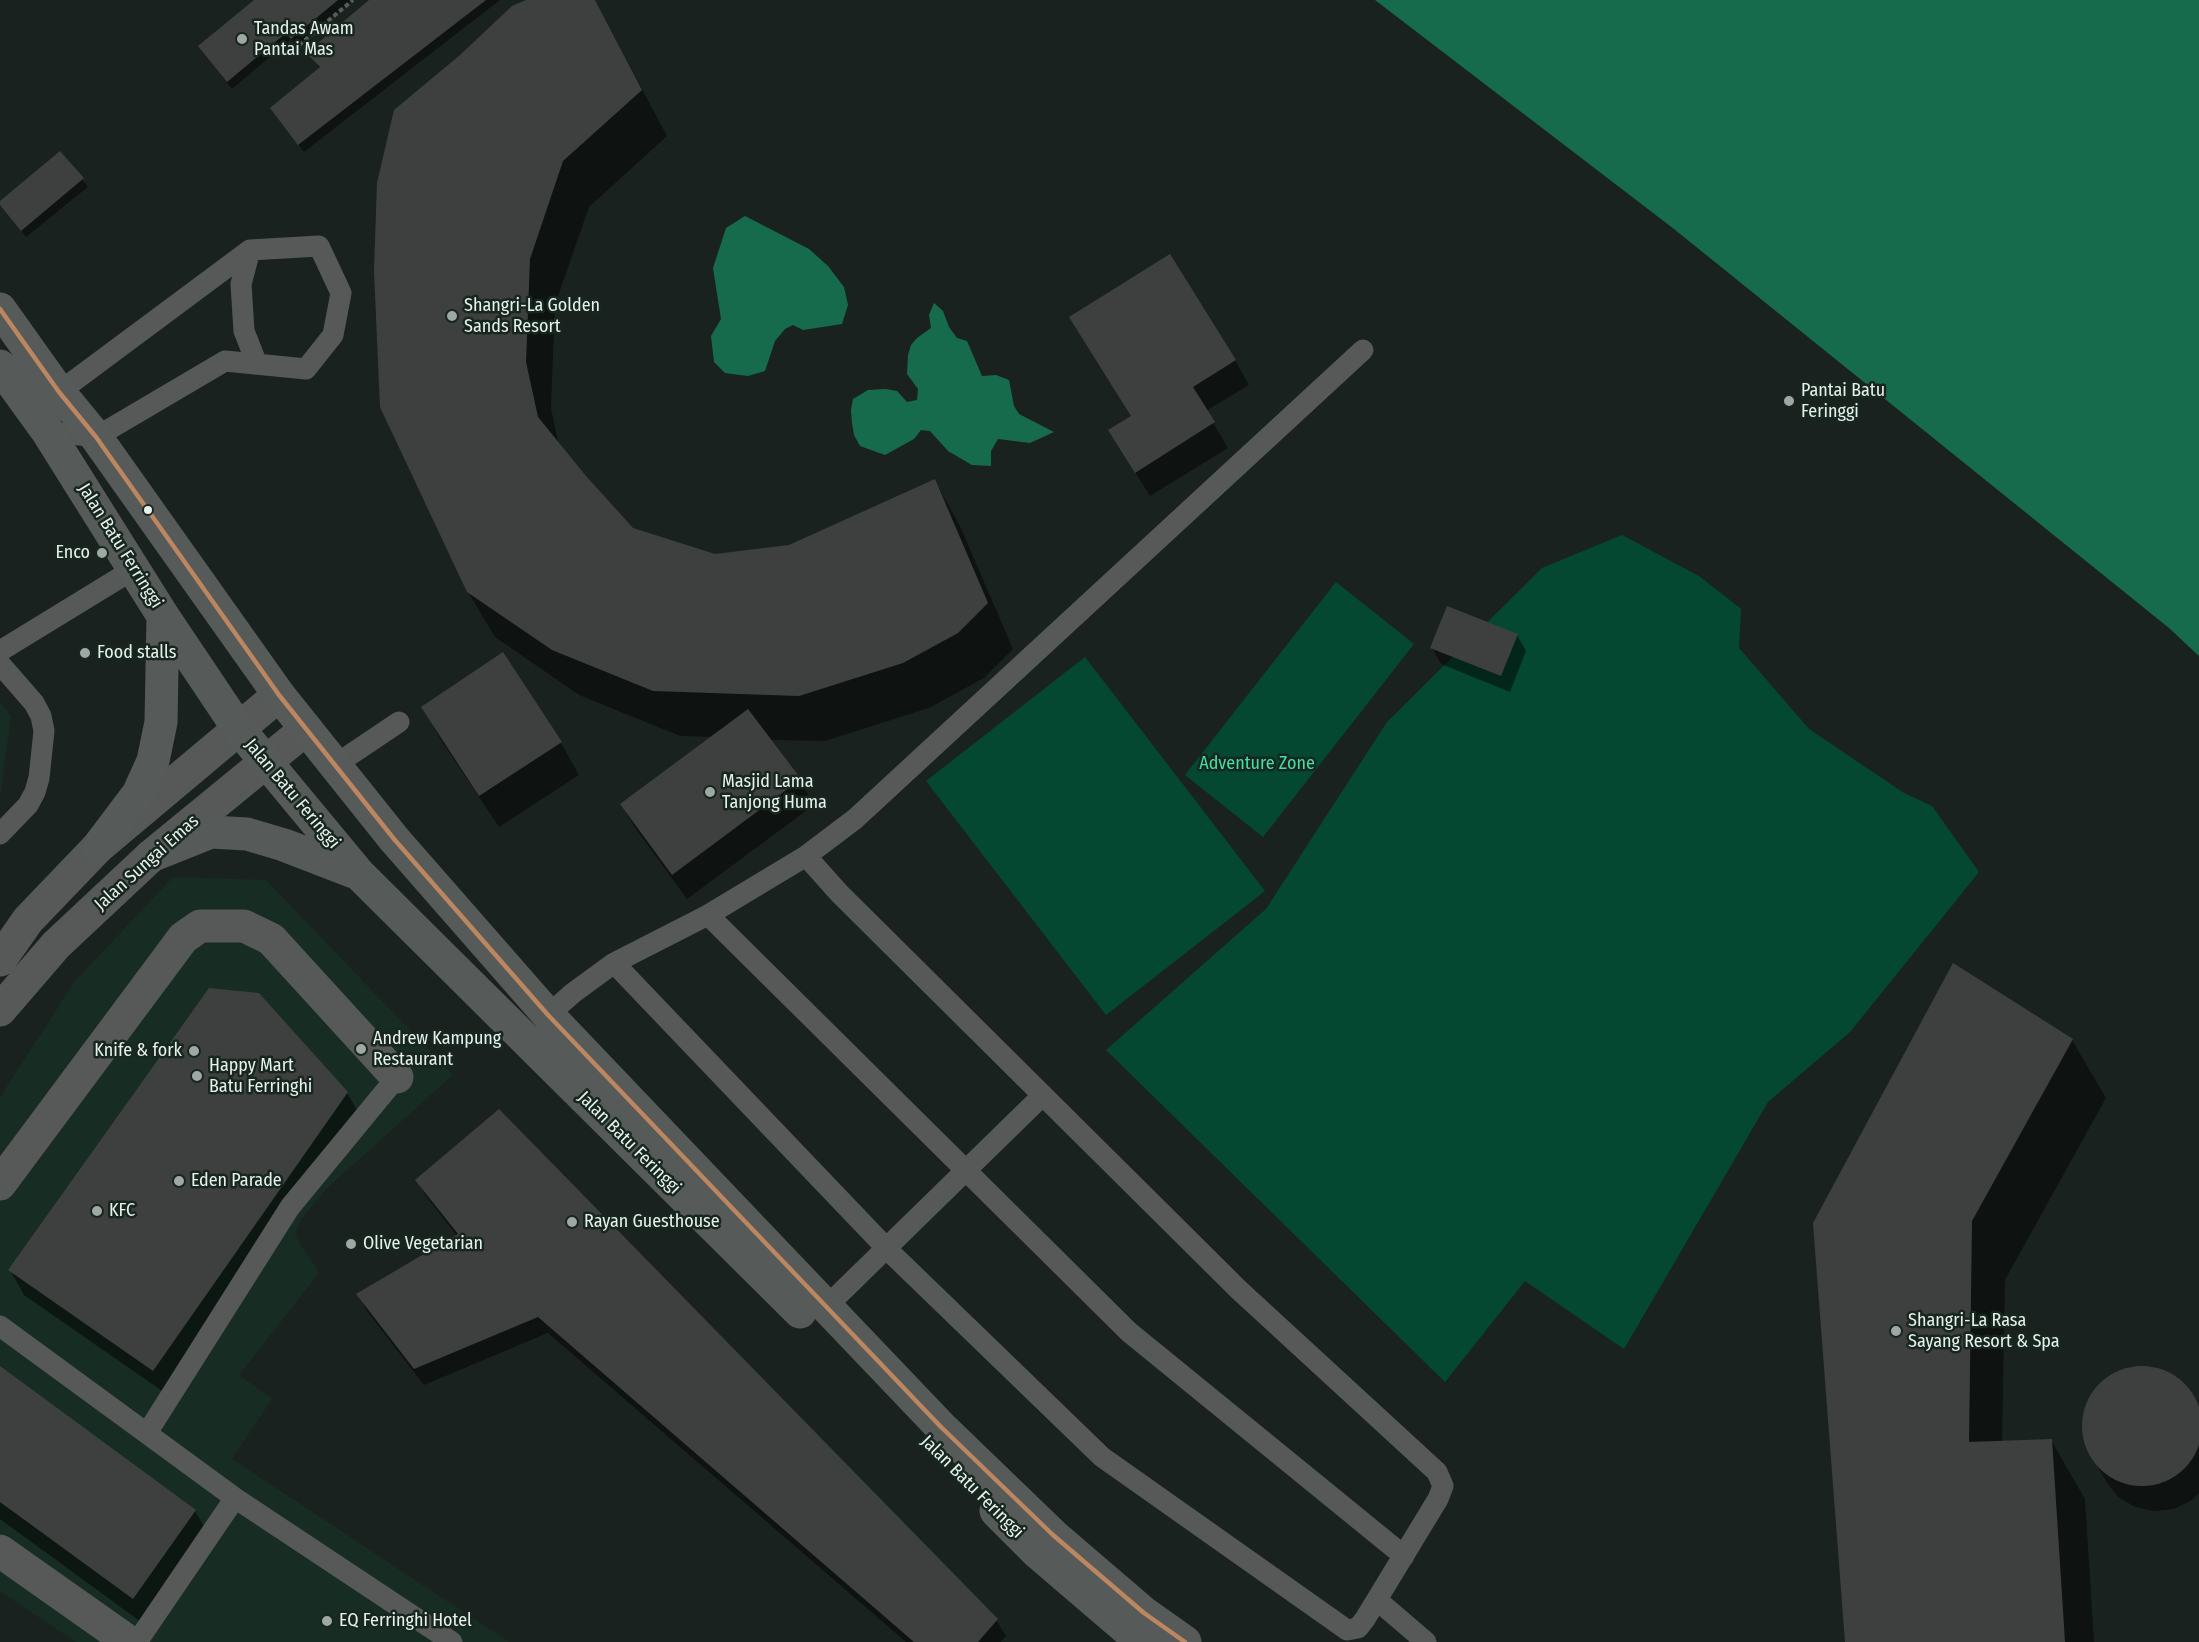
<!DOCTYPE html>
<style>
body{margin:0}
canvas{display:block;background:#1a221f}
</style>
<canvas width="2199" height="1642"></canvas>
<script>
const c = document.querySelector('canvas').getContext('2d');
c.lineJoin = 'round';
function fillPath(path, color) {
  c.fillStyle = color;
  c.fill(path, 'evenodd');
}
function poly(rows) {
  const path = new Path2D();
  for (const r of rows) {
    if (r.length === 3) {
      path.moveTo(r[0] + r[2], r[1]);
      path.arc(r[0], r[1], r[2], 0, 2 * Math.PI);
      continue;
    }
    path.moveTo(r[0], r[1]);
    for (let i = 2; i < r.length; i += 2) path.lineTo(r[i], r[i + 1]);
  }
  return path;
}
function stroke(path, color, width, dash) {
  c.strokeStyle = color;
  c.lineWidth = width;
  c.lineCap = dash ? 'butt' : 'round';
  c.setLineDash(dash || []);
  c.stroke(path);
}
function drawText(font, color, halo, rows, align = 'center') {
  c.font = font + ' "Fira Sans Condensed",sans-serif';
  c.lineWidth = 5;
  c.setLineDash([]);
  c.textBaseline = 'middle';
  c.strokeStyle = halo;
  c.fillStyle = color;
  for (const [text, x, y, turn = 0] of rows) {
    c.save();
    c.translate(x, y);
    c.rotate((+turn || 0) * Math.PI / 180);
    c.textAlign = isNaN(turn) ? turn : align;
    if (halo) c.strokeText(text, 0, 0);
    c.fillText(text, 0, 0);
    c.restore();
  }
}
fillPath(poly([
 [0,702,11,716,0,796],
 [173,877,266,880,453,1075,327,1188,301,1219,295,1235,319,1273,239,1375,272,1399,232,1459,509,1642,76,1642,0,1591,0,1097,76,980]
]), '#172c22');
fillPath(poly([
 [1622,535,1699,576,1741,609,1739,648,1809,729,1904,793,1932,806,1979,872,1850,1032,1768,1102,1624,1349,1525,1281,1445,1382,1106,1050,1266,909,1387,722,1542,568],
 [1336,582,1414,644,1263,837,1185,775],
 [1085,657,1265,891,1106,1015,926,781]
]), '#044831');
fillPath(poly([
 [1375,0,2199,0,2199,656,2169,628,1674,229],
 [745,216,809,249,828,266,844,287,848,305,842,324,803,330,793,325,785,329,775,341,765,371,748,376,725,373,714,362,711,336,721,319,713,268,726,228],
 [934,303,943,311,949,327,957,338,967,341,982,376,996,375,1009,380,1014,406,1019,414,1054,432,1030,443,998,439,991,451,991,466,972,465,948,451,930,431,921,430,914,439,885,455,860,446,854,435,852,423,851,410,853,399,868,390,886,389,897,391,907,402,917,400,918,389,907,374,908,355,911,345,917,338,931,328,929,315]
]), '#156b4c');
fillPath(poly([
 [257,0,352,0,297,46,291,39,232,89,199,46],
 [372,0,500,0,304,152,277,116,320,69,308,53],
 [529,0,595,0,667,136,589,207,555,305,551,408,559,446,632,529,715,555,789,547,935,481,960,526,1013,649,984,678,929,708,825,741,769,740,800,780,814,805,687,899,636,829,621,804,712,737,680,736,579,695,495,637,468,592],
 [60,153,88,187,26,237,0,203],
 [1235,360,1249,385,1206,411,1228,448,1150,496,1124,455,1132,417],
 [1517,635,1526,651,1510,692,1441,664,1432,648],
 [423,708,561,743,579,775,499,827,441,740],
 [2072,1040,2106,1098,2005,1280,2002,1442,2051,1440,2085,1499,2094,1642,1847,1642,1814,1224],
 [347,1093,361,1117,168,1395,24,1295,10,1270],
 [417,1180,996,1620,1006,1636,1001,1642,906,1642,548,1333,424,1385,367,1311,358,1294,457,1236,426,1196],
 [2134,1367,2153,1367,2171,1374,2186,1386,2199,1407,2199,1493,2192,1500,2174,1509,2154,1511,2135,1507,2118,1497,2106,1481,2091,1456,2084,1438,2083,1418,2089,1400,2100,1384,2116,1372],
 [0,1368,195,1511,214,1543,152,1630,0,1519]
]), '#0007');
fillPath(poly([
 [254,0,338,0,291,39,286,33,227,82,198,46],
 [369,0,486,0,298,145,270,108,320,67,306,53],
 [526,0,595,0,642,90,563,161,530,259,526,362,538,417,586,476,633,528,715,554,789,545,935,479,988,603,958,633,903,663,799,696,653,691,552,650,467,592,380,407,374,271,377,183,394,110,460,55,512,6],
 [60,151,84,178,21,231,0,205,0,201],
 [1170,254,1236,360,1193,387,1215,422,1135,473,1108,430,1131,416,1069,317],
 [1447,606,1518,634,1501,676,1430,648],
 [503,652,562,742,479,796,421,707],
 [748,709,801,779,672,875,620,804],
 [1953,963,2073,1039,1972,1221,1969,1442,2052,1439,2065,1642,1845,1642,1813,1223],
 [209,988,259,993,348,1092,153,1371,8,1270],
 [499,1109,998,1619,978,1642,914,1642,538,1317,414,1369,356,1294,458,1234,415,1180],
 [2142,1426,60],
 [0,1366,196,1510,133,1599,0,1502]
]), '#3e403f');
stroke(poly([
 [299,45,353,0]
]), '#575d5a', 4, [4.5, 3]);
stroke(poly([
 [319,246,341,293,333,335,306,369,225,361,96,437,47,431,59,392,250,250,319,246],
 [250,250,241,284,244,331,257,364],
 [0,651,134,569],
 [0,664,34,703,41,716,44,731,39,778,35,792,28,805,0,834],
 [335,765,399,722],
 [708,915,1129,1332,1404,1556],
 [614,963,892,1254,1102,1457,1347,1630,1358,1628,1365,1619,1438,1499,1443,1486,1437,1472,1239,1290,839,893,806,856],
 [548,1015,573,993,614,963,708,915,806,856,855,819,1363,350],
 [826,1307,1043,1095],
 [0,1326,235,1498,452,1642],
 [147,1433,290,1207,397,1077],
 [1377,1600,1426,1642],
 [137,1642,235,1498]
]), '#565958', 21);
stroke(poly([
 [0,960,28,920,98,847,279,695],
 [0,1010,56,945,151,856,306,729],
 [0,1184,183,938,200,926,244,926,271,939,397,1077],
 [0,1551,129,1642]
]), '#565958', 33);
stroke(poly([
 [0,309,59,392,96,437,279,695,394,839,548,1015,941,1427,1053,1535,1144,1613,1185,1642],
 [0,366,47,431,163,616,238,728,359,874,800,1312],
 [98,847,138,794,153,761,161,722,163,616],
 [151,856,211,832,247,834,284,845,354,872],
 [996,1511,1038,1553,1142,1642]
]), '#565a58', 33);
stroke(poly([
 [0,309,59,392,96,437,279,695,394,839,548,1015,941,1427,1053,1535,1144,1613,1185,1642]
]), '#bb8660', 4.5);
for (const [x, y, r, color] of [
 [242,39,6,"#9fa9a4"],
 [452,316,6,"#9fa9a4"],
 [1789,401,6,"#9fa9a4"],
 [148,510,5,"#e7f1eb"],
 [102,553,6,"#9fa9a4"],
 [85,653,6,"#9fa9a4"],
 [710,792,6,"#9fa9a4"],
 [361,1049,6,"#9fa9a4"],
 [194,1051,6,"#9fa9a4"],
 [197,1076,6,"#9fa9a4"],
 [179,1181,6,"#9fa9a4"],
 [97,1211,6,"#9fa9a4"],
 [572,1222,6,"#9fa9a4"],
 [351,1244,6,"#9fa9a4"],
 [1896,1331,6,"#9fa9a4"],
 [327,1621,6,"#9fa9a4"]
]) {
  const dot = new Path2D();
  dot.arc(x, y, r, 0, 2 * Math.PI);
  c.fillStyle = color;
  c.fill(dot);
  stroke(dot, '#17261f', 2);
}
drawText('18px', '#e7f1eb', '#17261f', [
 ["Tandas Awam",254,29],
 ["Pantai Mas",254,50],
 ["Shangri-La Golden",464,306],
 ["Sands Resort",464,327],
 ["Pantai Batu",1801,391],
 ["Feringgi",1801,412],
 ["Enco",90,553,"right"],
 ["Food stalls",97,653],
 ["Masjid Lama",722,782],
 ["Tanjong Huma",722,803],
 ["Andrew Kampung",373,1039],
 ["Restaurant",373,1060],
 ["Knife & fork",182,1051,"right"],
 ["Happy Mart",209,1066],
 ["Batu Ferringhi",209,1087],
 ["Eden Parade",191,1181],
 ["KFC",109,1211],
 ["Rayan Guesthouse",584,1222],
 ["Olive Vegetarian",363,1244],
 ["Shangri-La Rasa",1908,1321],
 ["Sayang Resort & Spa",1908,1342],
 ["EQ Ferringhi Hotel",339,1621]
], 'left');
drawText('18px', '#e7f1eb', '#17261f', [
 ["Jalan Batu Ferringgi",120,546,58],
 ["Jalan Batu Feringgi",292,794,50],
 ["Jalan Sungai Emas",147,863,-42],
 ["Jalan Batu Feringgi",629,1143,45],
 ["Jalan Batu Feringgi",972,1487,45]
]);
drawText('18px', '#45dfa4', '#17261f', [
 ["Adventure Zone",1257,764]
]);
</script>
